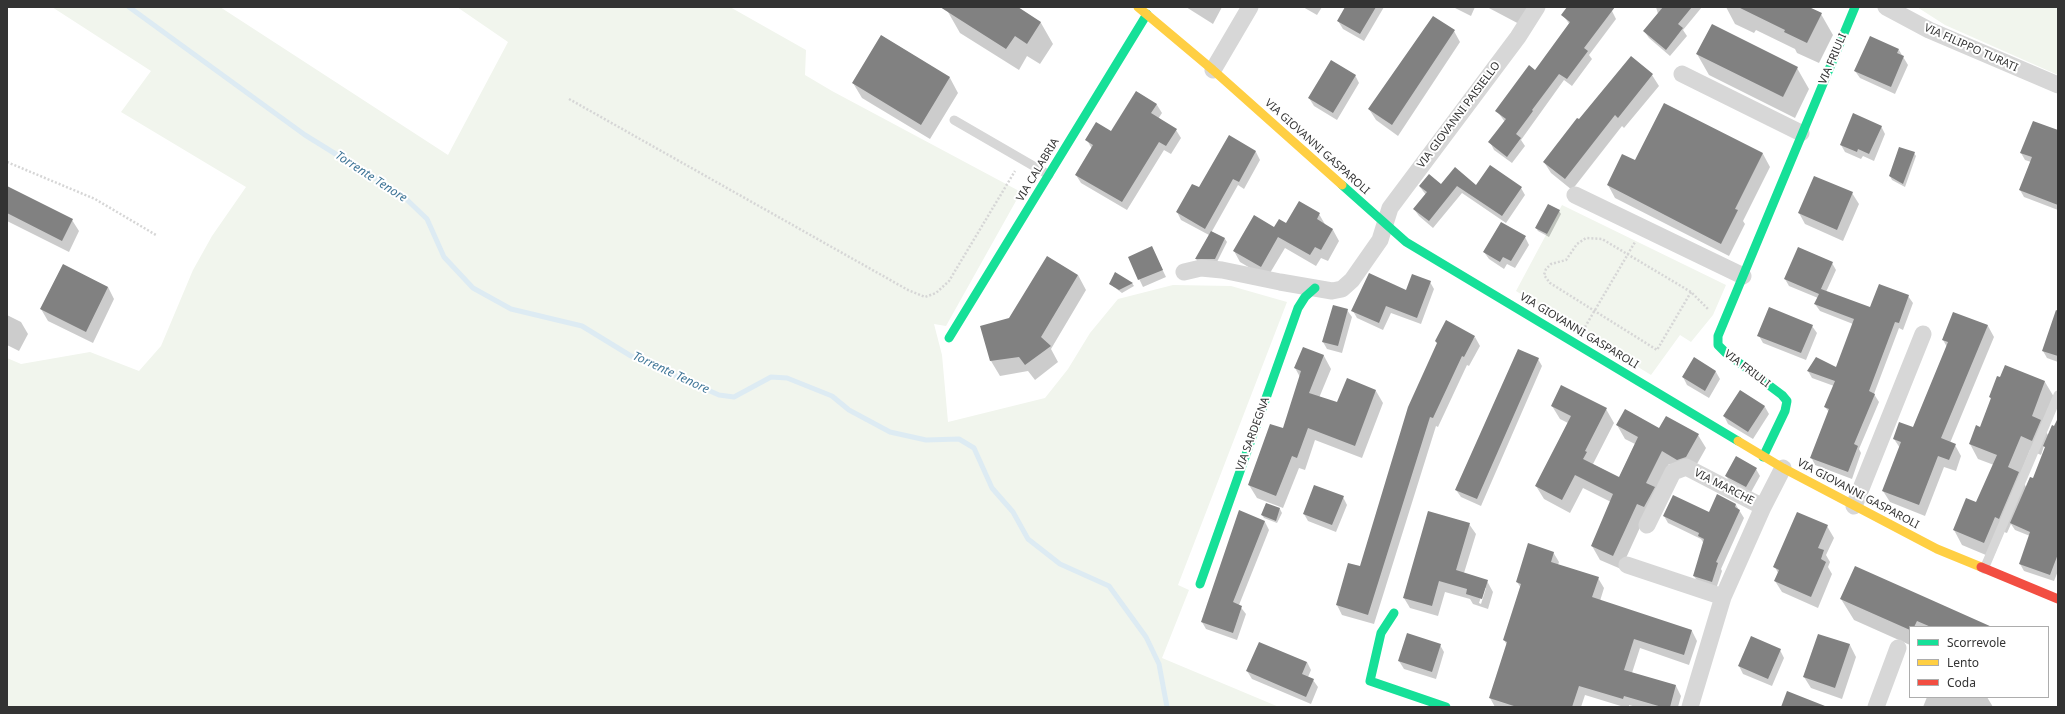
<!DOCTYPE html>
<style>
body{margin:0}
#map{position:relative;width:2065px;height:714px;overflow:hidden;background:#fff;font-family:"Noto Sans",sans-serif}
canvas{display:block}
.frame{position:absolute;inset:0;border:8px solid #333;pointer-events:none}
.legend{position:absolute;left:1909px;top:626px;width:140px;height:72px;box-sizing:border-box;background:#fff;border:1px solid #adadad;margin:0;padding:5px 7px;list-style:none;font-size:12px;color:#333}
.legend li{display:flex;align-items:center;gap:8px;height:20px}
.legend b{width:20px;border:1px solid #adadad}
</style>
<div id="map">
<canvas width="2065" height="714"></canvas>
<div class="frame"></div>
<ul class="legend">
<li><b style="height:5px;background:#16e098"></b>Scorrevole</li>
<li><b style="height:5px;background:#ffcf43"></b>Lento</li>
<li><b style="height:5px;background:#f24e42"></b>Coda</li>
</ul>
</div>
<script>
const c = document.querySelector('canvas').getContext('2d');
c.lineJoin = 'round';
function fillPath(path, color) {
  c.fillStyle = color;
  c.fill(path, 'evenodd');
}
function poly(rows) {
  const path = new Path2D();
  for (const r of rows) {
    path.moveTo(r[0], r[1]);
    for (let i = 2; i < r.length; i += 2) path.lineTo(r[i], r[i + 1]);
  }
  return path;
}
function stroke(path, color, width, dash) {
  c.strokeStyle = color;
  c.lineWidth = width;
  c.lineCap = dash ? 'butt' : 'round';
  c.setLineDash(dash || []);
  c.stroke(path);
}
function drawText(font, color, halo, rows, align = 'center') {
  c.font = font + ' "Noto Sans",sans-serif';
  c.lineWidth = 4;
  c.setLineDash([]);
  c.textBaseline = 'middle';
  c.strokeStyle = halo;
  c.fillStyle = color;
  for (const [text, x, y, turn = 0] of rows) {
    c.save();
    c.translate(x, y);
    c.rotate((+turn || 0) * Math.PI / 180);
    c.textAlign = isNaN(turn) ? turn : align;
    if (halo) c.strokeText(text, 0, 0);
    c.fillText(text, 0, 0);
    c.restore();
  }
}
fillPath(poly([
 [52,7,220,7,448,155,508,42,457,7,730,7,806,50,805,75,832,91,1021,192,946,326,934,324,942,355,948,422,1045,398,1068,369,1090,333,1118,299,1173,285,1231,286,1287,302,1178,585,1189,590,1162,658,1279,707,7,707,7,358,21,364,90,352,139,371,161,346,193,270,212,236,246,187,121,112,151,71],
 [1917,7,2058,7,2058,75,1945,25],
 [1562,205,1726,285,1713,315,1691,342,1680,335,1651,375,1516,291]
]), '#f1f5ed');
fillPath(poly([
 [951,7,1016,7,1041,23,1053,44,1040,64,1027,56,1019,70,960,33,948,12],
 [1186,7,1222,7,1213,24],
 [1303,7,1322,7,1317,15],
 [1347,7,1384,7,1364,41,1343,29,1338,21],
 [1453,7,1475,7,1471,16],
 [1487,7,1533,7,1523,26],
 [1569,7,1606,7,1612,11,1616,19,1589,55,1592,59,1572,86,1564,80,1521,140,1525,146,1512,163,1494,150,1490,142,1505,122,1497,111,1535,72,1570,25,1563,15],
 [1656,7,1702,7,1683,30,1687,36,1670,56,1649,38,1644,31,1658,14],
 [1726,7,1807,7,1821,14,1833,35,1819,63,1797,53,1795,49,1756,30,1754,33,1735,24],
 [1454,31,1460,42,1398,136,1376,120,1369,109],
 [882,36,950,78,958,93,930,139,862,98,853,83],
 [1899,50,1908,65,1895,94,1860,78,1855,71],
 [1697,54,1797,68,1809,89,1795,118,1709,75],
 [1355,75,1359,83,1337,120,1314,106,1309,98],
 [1652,75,1659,86,1624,128,1622,126,1572,190,1551,173,1544,162,1579,121],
 [1137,92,1157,105,1162,113,1158,119,1176,130,1181,138,1171,154,1164,150,1127,210,1081,183,1076,175,1092,149,1087,140,1111,132],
 [1665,104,1763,154,1770,167,1743,221,1745,224,1729,256,1615,198,1608,185,1635,161],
 [1881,126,1885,134,1874,161,1863,156,1861,159,1845,152,1841,145],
 [2058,132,2058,210,2024,197,2020,190,2031,162,2025,160,2021,153],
 [1229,137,1256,152,1260,160,1244,189,1238,185,1211,233,1225,239,1227,242,1217,262,1198,262,1196,259,1209,235,1181,220,1177,212,1199,189],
 [1914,153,1916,156,1905,187,1892,180,1890,176],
 [1441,185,1521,188,1525,195,1506,223,1462,193,1433,228,1419,216,1414,209,1426,195,1420,187],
 [7,187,72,220,79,231,69,252,7,221],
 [1852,193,1859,204,1843,241,1805,224,1799,213],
 [1559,211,1561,214,1549,237,1538,231,1536,228],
 [1319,214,1326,226,1333,230,1339,241,1328,261,1321,258,1316,266,1285,248,1267,278,1240,262,1234,251,1286,225],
 [1525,237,1529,245,1515,268,1507,264,1504,269,1489,259,1484,252],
 [1152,248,1166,277,1143,287,1129,258],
 [1832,263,1836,270,1826,292,1871,309,1908,296,1913,303,1903,330,1899,328,1874,394,1879,402,1859,449,1861,453,1852,479,1815,465,1811,457,1829,412,1825,407,1834,386,1812,378,1808,371,1836,368,1853,324,1820,311,1815,304,1818,298,1789,286,1785,279],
 [63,265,108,287,114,299,93,343,48,321,41,309],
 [1078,275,1086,290,1051,349,1058,362,1035,380,1028,371,1000,376,991,361,1010,319],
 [1430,282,1434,289,1421,324,1391,313,1383,330,1357,318,1353,311],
 [1132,283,1134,286,1122,293,1110,284],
 [2058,308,2058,362,2047,358,2043,351],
 [1347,310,1352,317,1342,353,1327,349,1323,342],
 [1954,313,1988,326,1994,337,1950,443,1955,445,1961,456,1956,471,1944,467,1925,516,1890,502,1883,491,1900,448,1894,439,1913,428,1947,347,1943,340],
 [7,315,21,322,28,334,19,351,7,345],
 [1812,326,1817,333,1806,360,1763,343,1759,336],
 [1475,337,1480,346,1469,366,1467,365,1438,427,1436,426,1374,624,1342,615,1337,605,1361,568,1409,407],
 [1303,348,1324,356,1331,369,1319,398,1338,404,1376,391,1383,403,1362,458,1315,440,1305,470,1299,468,1283,508,1257,498,1249,485,1283,430,1300,377,1295,368],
 [1538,359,1542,366,1481,506,1461,497,1456,490],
 [1694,359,1716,372,1720,379,1709,398,1687,385,1683,377],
 [2006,366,2045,382,2054,397,2042,425,2048,435,2058,429,2058,571,2054,581,2024,571,2020,564,2030,536,2015,530,2011,524,2007,533,2004,532,1993,558,1962,545,1954,530,1976,503,1994,465,1978,459,1970,444,1981,428,1992,401,1990,397],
 [2044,446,2046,449,2033,480,2026,487,2020,475,2030,450,2041,455],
 [1741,391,1765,407,1769,414,1753,439,1728,424,1724,416],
 [1552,406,1606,409,1614,423,1593,464,1619,478,1635,444,1625,439,1617,425,1698,435,1706,448,1693,471,1686,473,1669,464,1621,569,1600,560,1592,546,1611,502,1583,488,1570,513,1544,499,1536,486,1568,423,1560,419],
 [1756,469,1760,476,1750,494,1731,484,1726,476],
 [1343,497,1347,505,1336,532,1308,521,1304,514],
 [1736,505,1744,518,1721,569,1722,571,1716,589,1699,584,1694,576,1704,544,1701,539,1668,523,1664,516,1710,514],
 [1280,509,1282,513,1277,523,1264,518,1262,515],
 [1240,512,1265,522,1269,530,1239,605,1246,614,1237,640,1206,629,1202,622],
 [1469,524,1476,534,1464,573,1487,581,1493,592,1488,609,1473,604,1470,599,1445,592,1438,616,1410,608,1404,598],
 [1484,588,1486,588,1481,604,1479,603],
 [1827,526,1834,538,1826,555,1830,562,1828,567,1832,574,1818,608,1782,592,1775,581,1778,573,1775,567],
 [1553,552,1559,562,1558,565,1598,578,1604,588,1600,601,1692,631,1697,641,1689,665,1640,648,1632,673,1676,686,1681,696,1678,707,1636,707,1629,705,1629,707,1624,707,1585,695,1581,707,1495,707,1490,698,1507,645,1504,640,1521,588,1517,582],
 [1841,599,1989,627,1910,627,1910,645,1854,620],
 [1819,635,1850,645,1856,657,1842,699,1811,688,1804,677],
 [1440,645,1444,652,1436,679,1404,669,1399,661],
 [1780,650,1784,658,1772,686,1743,674,1739,666],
 [1307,662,1311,670,1308,677,1313,680,1318,687,1311,704,1252,679,1247,671],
 [1927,697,1987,697,1993,707,1923,707]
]), '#0003');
stroke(poly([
 [129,7,305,135,402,195,427,219,444,257,473,288,511,309,582,326,631,356,719,395,734,397,771,377,787,378,832,396,849,410,890,432,926,440,959,439,974,448,992,488,1013,512,1028,539,1060,564,1109,586,1146,637,1159,664,1167,707]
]), '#ddebf3', 5);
fillPath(poly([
 [940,7,1018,7,1041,22,1027,44,1015,36,1006,49],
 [1345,7,1376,7,1360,34,1337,21],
 [1567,7,1615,7,1584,48,1588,51,1567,79,1559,74,1532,110,1533,111,1516,134,1521,138,1507,157,1488,142,1506,119,1495,111,1529,65,1535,70,1570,22,1561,15],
 [1663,7,1692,7,1678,24,1683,28,1666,50,1643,31],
 [1738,7,1809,7,1822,13,1807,43,1784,32,1785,30],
 [1433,16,1455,30,1392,125,1368,109],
 [1712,24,1798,67,1783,97,1696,54],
 [881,35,950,77,921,125,852,83],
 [1870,36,1899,49,1897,53,1904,56,1891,87,1854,71],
 [1631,56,1653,74,1618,118,1615,115,1565,179,1543,162,1577,118,1579,119],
 [1331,60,1356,75,1333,113,1308,98],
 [1136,91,1157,104,1151,113,1177,129,1166,146,1159,142,1122,202,1075,175,1093,145,1085,140,1096,122,1111,131],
 [1664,103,1763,153,1735,209,1738,210,1721,244,1607,185,1622,154,1635,160],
 [1853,113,1882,126,1869,154,1858,149,1857,152,1840,145],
 [2033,121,2058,130,2058,205,2019,190,2032,157,2020,153],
 [1229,135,1256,151,1239,182,1233,179,1205,229,1176,212,1192,184,1199,187],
 [1899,147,1915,152,1903,184,1889,176],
 [1490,165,1522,187,1502,216,1457,186,1429,221,1413,209,1427,192,1419,186,1429,174,1441,184,1455,167,1476,185],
 [1814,176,1853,192,1837,230,1798,213],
 [7,186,73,219,62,241,7,213],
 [1299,201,1320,213,1317,219,1333,229,1321,250,1315,247,1310,255,1278,237,1261,267,1233,251,1254,215,1274,227,1279,219,1286,223],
 [1548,204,1560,210,1547,234,1535,228],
 [1501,222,1526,236,1511,261,1503,257,1500,262,1483,252],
 [1211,231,1225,238,1215,259,1195,259],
 [1152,246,1163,270,1138,280,1128,257],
 [1798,247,1833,262,1820,291,1821,289,1870,307,1879,284,1909,295,1899,323,1895,322,1869,391,1875,394,1854,444,1858,446,1848,472,1810,458,1829,409,1824,407,1835,381,1807,371,1816,357,1836,367,1854,319,1814,304,1819,294,1784,279],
 [1047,256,1078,275,1041,337,1051,346,1025,365,1019,357,990,361,980,326,1009,318],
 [63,264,108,287,86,332,40,309],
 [1115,272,1133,283,1119,290,1109,284],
 [1369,273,1406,290,1412,274,1431,281,1417,318,1386,306,1379,323,1351,311],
 [1333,305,1348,309,1338,346,1322,342],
 [1769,307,1813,325,1801,353,1757,336],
 [2056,310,2058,311,2058,356,2042,351],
 [1953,312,1988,325,1941,438,1956,444,1949,460,1938,456,1919,505,1882,491,1901,442,1893,439,1899,422,1913,427,1948,342,1942,340],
 [1446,320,1475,336,1464,357,1462,356,1433,418,1430,417,1368,615,1336,605,1348,563,1360,566,1408,407,1437,343,1435,341],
 [1303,347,1324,355,1309,393,1337,402,1347,378,1376,390,1355,446,1308,428,1297,458,1292,456,1276,496,1248,485,1270,424,1283,428,1301,371,1294,368],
 [1518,349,1539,358,1477,499,1455,490],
 [1694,357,1716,371,1705,391,1682,377],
 [2005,365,2045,381,2032,416,2041,420,2032,441,2021,436,2008,467,2019,472,1999,519,1995,517,1984,543,1953,530,1966,498,1976,502,1997,455,1969,444,1976,425,1980,427,1991,398,1989,397,1997,376,2000,377],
 [1561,385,1607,408,1585,451,1587,452,1583,459,1619,477,1638,437,1616,425,1625,409,1659,428,1666,416,1699,434,1686,457,1677,460,1662,451,1646,483,1655,487,1644,507,1637,504,1613,556,1591,546,1613,494,1575,475,1562,500,1535,486,1571,416,1551,406],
 [1740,390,1765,406,1748,432,1723,416],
 [2058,418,2058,554,2050,575,2019,564,2030,532,2010,523,2030,477,2033,478,2045,447,2043,446,2052,425,2054,426],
 [1736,456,1757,468,1746,487,1725,476],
 [1314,485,1344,496,1332,525,1303,514],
 [1717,494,1736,504,1735,507,1740,510,1716,562,1718,563,1712,582,1693,576,1704,539,1698,536,1699,533,1663,516,1673,495,1709,512],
 [1266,503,1280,508,1276,521,1261,515],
 [1239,510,1265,521,1233,602,1242,606,1233,633,1201,622],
 [1428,511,1470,523,1456,570,1488,580,1482,599,1466,594,1467,589,1439,581,1432,606,1403,598],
 [1797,512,1828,525,1818,548,1824,550,1821,559,1826,562,1811,597,1774,581,1779,570,1773,567],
 [1528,543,1554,552,1551,562,1599,577,1592,597,1692,630,1684,655,1634,639,1624,670,1676,685,1670,707,1662,707,1624,696,1623,699,1579,686,1572,707,1517,707,1489,698,1507,642,1503,640,1521,584,1516,582],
 [1855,566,1927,598,1992,627,1931,627,1917,621,1914,627,1910,627,1910,630,1840,599],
 [1407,633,1441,644,1432,672,1398,661],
 [1818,634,1850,644,1835,688,1803,677],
 [1751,636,1781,649,1768,679,1738,666],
 [1259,642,1307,662,1302,674,1314,679,1306,697,1246,671],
 [1787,691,1825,706,1825,707,1781,707]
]), '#818181');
stroke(poly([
 [569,99,908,290,925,297,936,293,949,281,1015,171],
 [7,162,95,199,156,235],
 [1691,292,1657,350,1550,283,1544,275,1546,269,1551,264,1566,260,1577,244,1586,238,1602,239,1691,292,1708,309],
 [1585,327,1635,242]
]), '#d6d6d6', 2.5, [2, 2]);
stroke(poly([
 [954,120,1049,175],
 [1984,569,2058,395]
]), '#d7d7d7', 9);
stroke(poly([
 [1886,7,1929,30,2058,85],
 [1213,70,1250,7],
 [1682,74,1801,133],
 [1575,195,1743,276],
 [1184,272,1201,268,1222,270,1280,282,1332,291,1342,289,1352,280,1380,240,1390,208,1518,37,1537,7],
 [1854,506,1923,334],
 [1647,525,1673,472,1686,467,1763,507],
 [1627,565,1723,597],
 [1690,707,1723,597,1763,507,1783,468],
 [1876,707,1898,648]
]), '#d7d7d7', 17);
stroke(poly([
 [1342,185,1406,242,1738,441],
 [949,338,1147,14],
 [1763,457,1785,411,1787,401,1782,395,1726,353,1718,345,1718,336,1855,7],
 [1200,584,1298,308,1305,297,1315,288],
 [1394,613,1381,633,1370,681,1446,707]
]), '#16e098', 9);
stroke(poly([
 [1138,7,1213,70,1342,185],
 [1738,441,1783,468,1937,549,1981,567]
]), '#ffcf43', 9);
stroke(poly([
 [1981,567,2058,599]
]), '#f24e42', 9);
drawText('11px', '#333', '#fff', [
 ["VIA FILIPPO TURATI",1971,48,24],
 ["VIA FRIULI",1833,59,-67],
 ["VIA GIOVANNI PAISIELLO",1459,115,-53],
 ["VIA GIOVANNI GASPAROLI",1317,147,42],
 ["VIA CALABRIA",1038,170,-59],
 ["VIA GIOVANNI GASPAROLI",1579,331,31],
 ["VIA FRIULI",1747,369,37],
 ["VIA SARDEGNA",1253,434,-70],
 ["VIA MARCHE",1724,487,27],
 ["VIA GIOVANNI GASPAROLI",1858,494,28]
]);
drawText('italic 12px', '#3f7597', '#fff', [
 ["Torrente Tenore",371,177,33],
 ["Torrente Tenore",671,373,25]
]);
</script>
